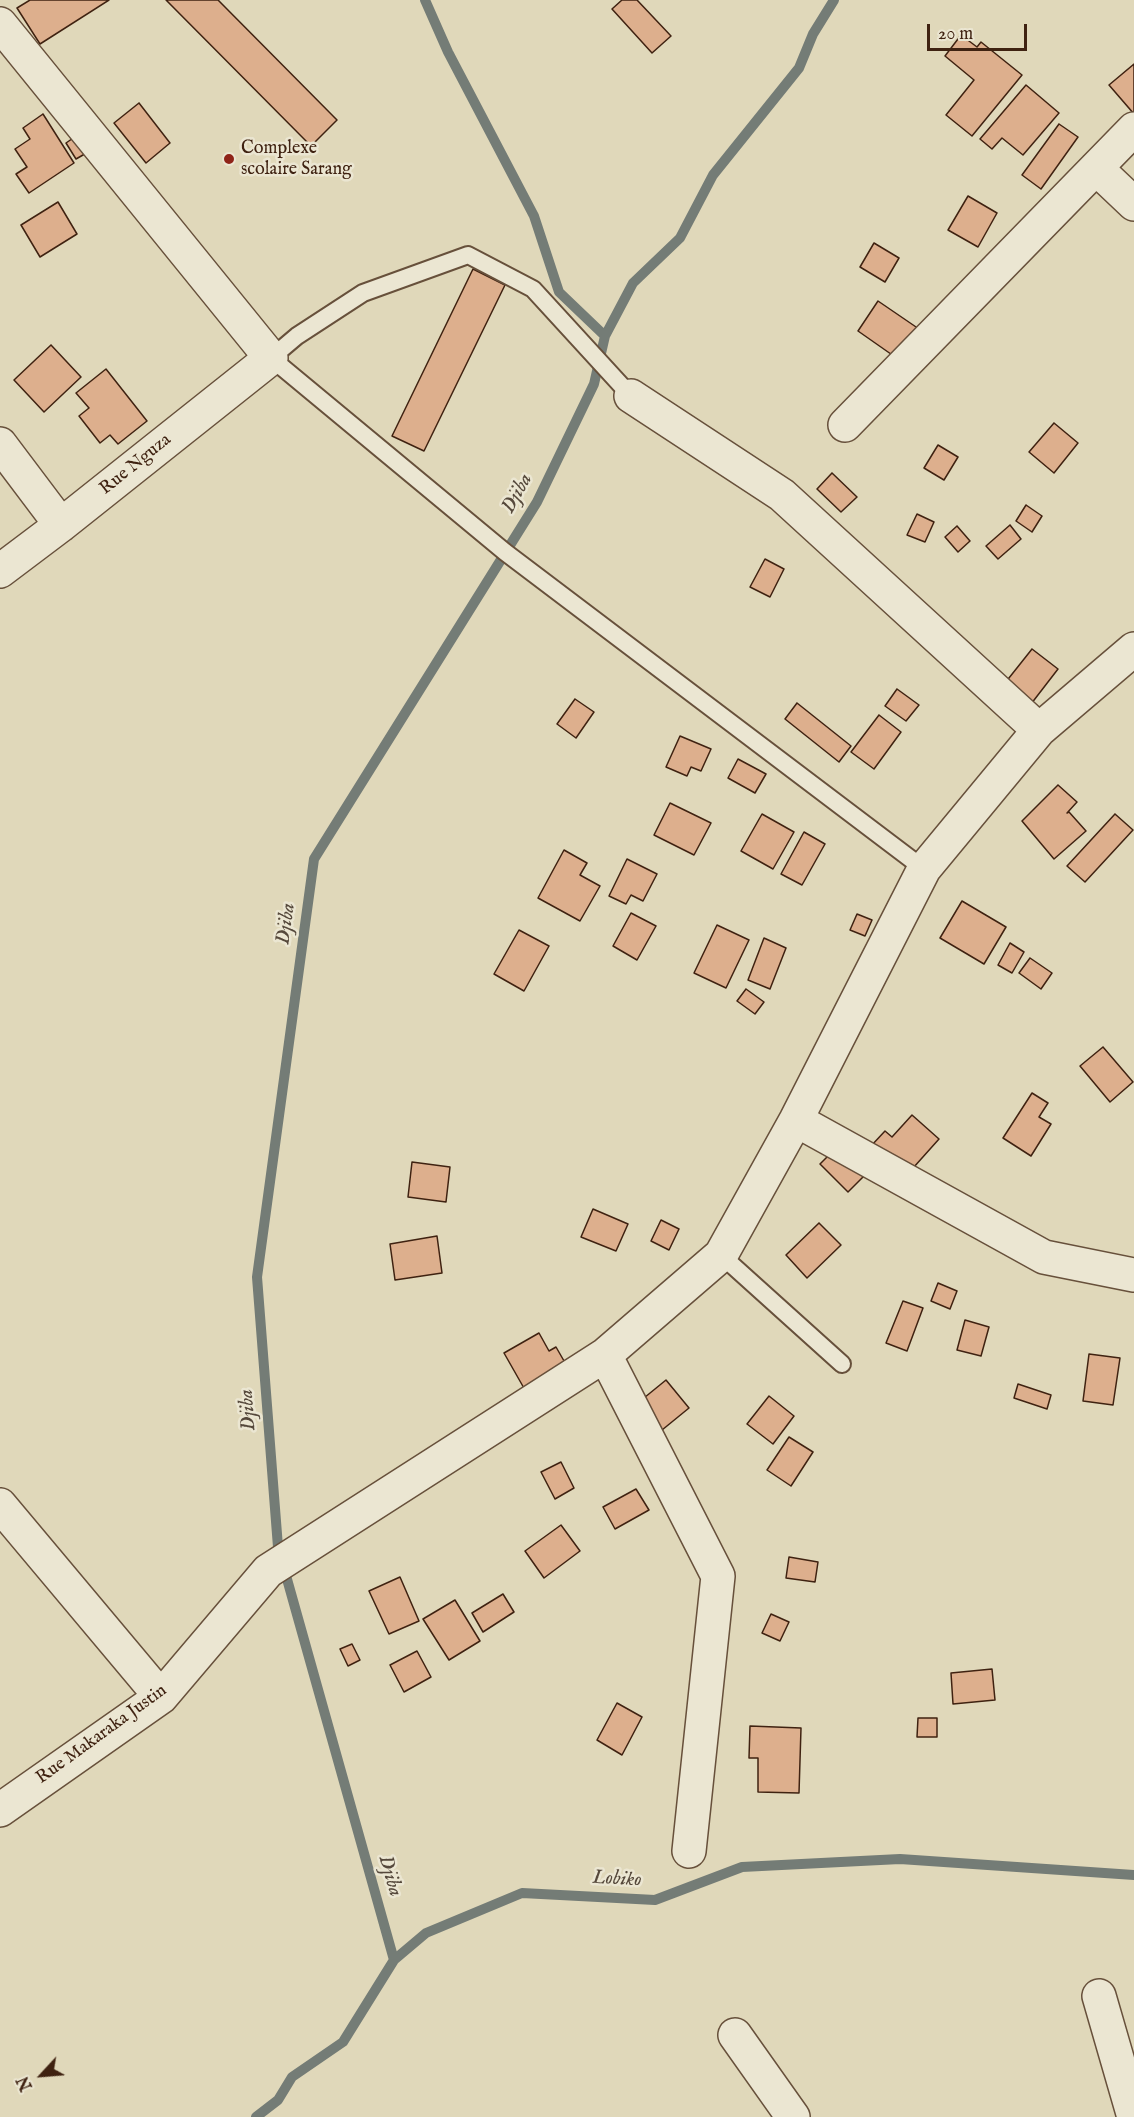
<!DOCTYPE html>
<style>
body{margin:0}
#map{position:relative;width:1134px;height:2117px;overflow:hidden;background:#e0d8ba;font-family:"IM FELL English",serif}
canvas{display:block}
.north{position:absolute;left:12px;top:2045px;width:60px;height:60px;-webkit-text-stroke:4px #ebe6d2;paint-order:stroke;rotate:244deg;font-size:16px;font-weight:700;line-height:24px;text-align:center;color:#3f2211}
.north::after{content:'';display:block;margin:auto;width:21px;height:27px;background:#3f2211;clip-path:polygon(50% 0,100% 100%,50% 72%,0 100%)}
.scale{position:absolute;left:927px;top:24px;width:100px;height:27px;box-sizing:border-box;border:3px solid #3f2211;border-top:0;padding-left:8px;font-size:18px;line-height:21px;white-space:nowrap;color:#3f2211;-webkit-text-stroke:4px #ebe6d2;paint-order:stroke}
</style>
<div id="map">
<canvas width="1134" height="2117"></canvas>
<div class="north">N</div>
<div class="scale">20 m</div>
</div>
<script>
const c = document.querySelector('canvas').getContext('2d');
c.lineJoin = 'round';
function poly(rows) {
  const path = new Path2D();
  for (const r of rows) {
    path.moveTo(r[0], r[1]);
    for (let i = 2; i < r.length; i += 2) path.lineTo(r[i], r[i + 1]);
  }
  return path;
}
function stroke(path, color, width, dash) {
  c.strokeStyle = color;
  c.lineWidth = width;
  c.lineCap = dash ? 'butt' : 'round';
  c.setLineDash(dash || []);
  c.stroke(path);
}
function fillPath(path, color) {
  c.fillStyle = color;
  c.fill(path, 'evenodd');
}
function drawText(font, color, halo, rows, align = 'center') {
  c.font = font + ' "IM FELL English",serif';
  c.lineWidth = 5;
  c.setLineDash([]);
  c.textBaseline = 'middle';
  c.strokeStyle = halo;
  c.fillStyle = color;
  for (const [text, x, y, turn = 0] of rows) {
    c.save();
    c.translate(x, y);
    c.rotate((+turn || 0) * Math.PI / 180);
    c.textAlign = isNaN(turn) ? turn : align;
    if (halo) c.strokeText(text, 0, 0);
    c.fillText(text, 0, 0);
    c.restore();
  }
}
stroke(poly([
 [425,0,448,52,534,216,559,292,605,336],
 [394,1960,278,1547,257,1277,314,859,537,502,594,384,605,336,633,283,680,238,713,175,799,68,813,34,834,0],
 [256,2117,278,2100,292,2077,343,2042,394,1960,426,1933,522,1893,655,1900,742,1867,900,1859,1134,1875]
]), '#747c76', 10);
const building = poly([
 [30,0,109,0,40,44,17,8,30,0],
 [166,0,218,0,337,120,311,146,166,0],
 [622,0,637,0,671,36,652,53,612,9,622,0],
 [961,35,977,47,981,42,1022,75,972,136,946,115,974,80,945,56,961,35],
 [1134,64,1134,114,1109,85,1134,64],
 [1026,85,1059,113,1023,155,1002,138,992,149,980,139,1026,85],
 [139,103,170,143,146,163,114,123,139,103],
 [43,114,74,163,29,193,16,174,27,167,15,149,30,139,23,128,43,114],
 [1059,124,1078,137,1041,189,1022,175,1059,124],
 [79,134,90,151,76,159,66,143,79,134],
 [968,196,997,213,978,247,948,230,968,196],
 [58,202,77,234,40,257,21,225,58,202],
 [874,243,899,258,885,282,860,267,874,243],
 [473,269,505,285,424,451,392,436,473,269],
 [878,301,919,329,898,359,858,331,878,301],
 [51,345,81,377,44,412,14,380,51,345],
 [106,369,147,421,118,444,110,435,100,443,79,416,89,408,76,393,106,369],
 [1054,423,1078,443,1054,473,1029,452,1054,423],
 [938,445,958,457,944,480,924,468,938,445],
 [832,473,857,497,841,512,817,489,832,473],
 [1026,505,1042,516,1032,532,1016,521,1026,505],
 [917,514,934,522,925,542,907,535,917,514],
 [1010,525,1021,539,998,559,986,546,1010,525],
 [957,526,970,541,958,552,945,537,957,526],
 [765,559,784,569,770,597,750,587,765,559],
 [1032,649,1058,669,1031,704,1005,683,1032,649],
 [897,689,919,705,906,721,885,706,897,689],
 [575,699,594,712,576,738,557,724,575,699],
 [797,703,851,746,839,762,785,719,797,703],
 [879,715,901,732,874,769,851,752,879,715],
 [680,736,711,749,701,771,691,767,687,776,666,767,680,736],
 [738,759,766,774,755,793,728,778,738,759],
 [1058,785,1077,802,1067,813,1069,812,1086,831,1054,859,1022,821,1058,785],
 [670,803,711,823,694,855,654,835,670,803],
 [762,814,794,832,773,869,741,851,762,814],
 [1115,814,1133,830,1085,882,1067,866,1115,814],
 [804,832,825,844,802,885,781,874,804,832],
 [564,850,587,863,580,875,600,886,580,921,538,898,564,850],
 [627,859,657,874,643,901,631,895,626,904,609,896,627,859],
 [962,901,1006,927,984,964,940,938,962,901],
 [631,913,656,926,637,960,613,946,631,913],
 [857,914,872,920,865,936,850,930,857,914],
 [717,925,749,940,726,988,694,973,717,925],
 [519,930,549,946,524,991,494,974,519,930],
 [764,938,786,948,770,989,748,980,764,938],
 [1010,943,1024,952,1012,973,998,965,1010,943],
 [1030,958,1052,973,1041,989,1019,973,1030,958],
 [746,989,764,1002,755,1014,737,1001,746,989],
 [1103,1047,1133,1082,1110,1102,1080,1066,1103,1047],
 [1032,1093,1048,1103,1039,1117,1051,1124,1031,1156,1003,1138,1032,1093],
 [912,1115,939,1139,905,1177,871,1146,885,1131,892,1137,912,1115],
 [838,1146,866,1174,848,1192,820,1164,838,1146],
 [412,1162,450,1167,446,1202,408,1197,412,1162],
 [593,1209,628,1224,616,1251,581,1237,593,1209],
 [661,1220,679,1229,669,1250,651,1241,661,1220],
 [819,1223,841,1245,807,1278,786,1255,819,1223],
 [437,1236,442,1273,395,1280,390,1244,437,1236],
 [938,1283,957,1291,950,1309,931,1301,938,1283],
 [903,1301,923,1308,907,1351,886,1343,903,1301],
 [965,1320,989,1327,981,1356,957,1350,965,1320],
 [539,1333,549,1351,556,1347,575,1380,533,1404,504,1353,539,1333],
 [1089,1354,1120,1358,1113,1405,1083,1401,1089,1354],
 [666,1380,689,1408,651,1439,628,1411,666,1380],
 [1018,1384,1051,1395,1047,1409,1014,1398,1018,1384],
 [769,1396,794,1416,773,1444,747,1424,769,1396],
 [789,1437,813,1452,791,1486,767,1470,789,1437],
 [561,1462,574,1488,555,1499,541,1472,561,1462],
 [636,1489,649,1510,615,1529,603,1507,636,1489],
 [561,1525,580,1551,544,1578,525,1551,561,1525],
 [789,1557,818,1562,815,1582,786,1578,789,1557],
 [400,1577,419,1621,389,1634,369,1591,400,1577],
 [503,1594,514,1612,483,1632,472,1613,503,1594],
 [455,1600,480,1641,449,1660,423,1619,455,1600],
 [771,1614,789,1622,780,1641,762,1633,771,1614],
 [352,1644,360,1660,348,1666,340,1649,352,1644],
 [417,1651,431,1677,404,1692,390,1665,417,1651],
 [992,1669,995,1700,953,1704,951,1673,992,1669],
 [617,1703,642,1717,622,1755,597,1740,617,1703],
 [918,1718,937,1718,937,1737,917,1737,918,1718],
 [750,1726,801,1728,799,1793,758,1792,758,1758,749,1758,750,1726]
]);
fillPath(building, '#ddaf8d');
stroke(building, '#3f2211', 1.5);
const lane = poly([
 [631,396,533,289,468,255,363,293,297,336,271,358,505,552,924,869],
 [721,1255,842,1364]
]);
const street = poly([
 [0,24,271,358,61,525,0,571],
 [1096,168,1134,204],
 [631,396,782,495,1039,730],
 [845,425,1134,129],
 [0,444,61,525],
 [796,1120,1044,1257,1134,1275],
 [605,1355,718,1576,689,1851],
 [0,1505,161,1697],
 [0,1810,161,1697,268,1571,605,1355,721,1255,796,1120,924,869,1039,730,1134,649],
 [1099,1996,1134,2117],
 [735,2035,793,2117]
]);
stroke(lane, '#67503b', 20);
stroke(street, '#67503b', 36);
stroke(lane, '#ebe6d2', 16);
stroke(street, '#ebe6d2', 33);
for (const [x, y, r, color] of [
 [229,159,6,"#8f2418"]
]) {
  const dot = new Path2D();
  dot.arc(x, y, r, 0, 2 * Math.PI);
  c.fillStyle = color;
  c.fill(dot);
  stroke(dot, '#ebe6d2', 2);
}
drawText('18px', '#3f2211', '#ebe6d2', [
 ["Complexe",241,149],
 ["scolaire Sarang",241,170]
], 'left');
drawText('18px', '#3f2211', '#ebe6d2', [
 ["Rue Nguza",136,465,-39],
 ["Rue Makaraka Justin",102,1735,-36]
]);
drawText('italic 20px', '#55483b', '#ebe6d2', [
 ["Djiba",518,494,-61],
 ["Djiba",287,924,-82],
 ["Djiba",249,1410,-94],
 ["Djiba",389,1876,74],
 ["Lobiko",617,1880,3]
]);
</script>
